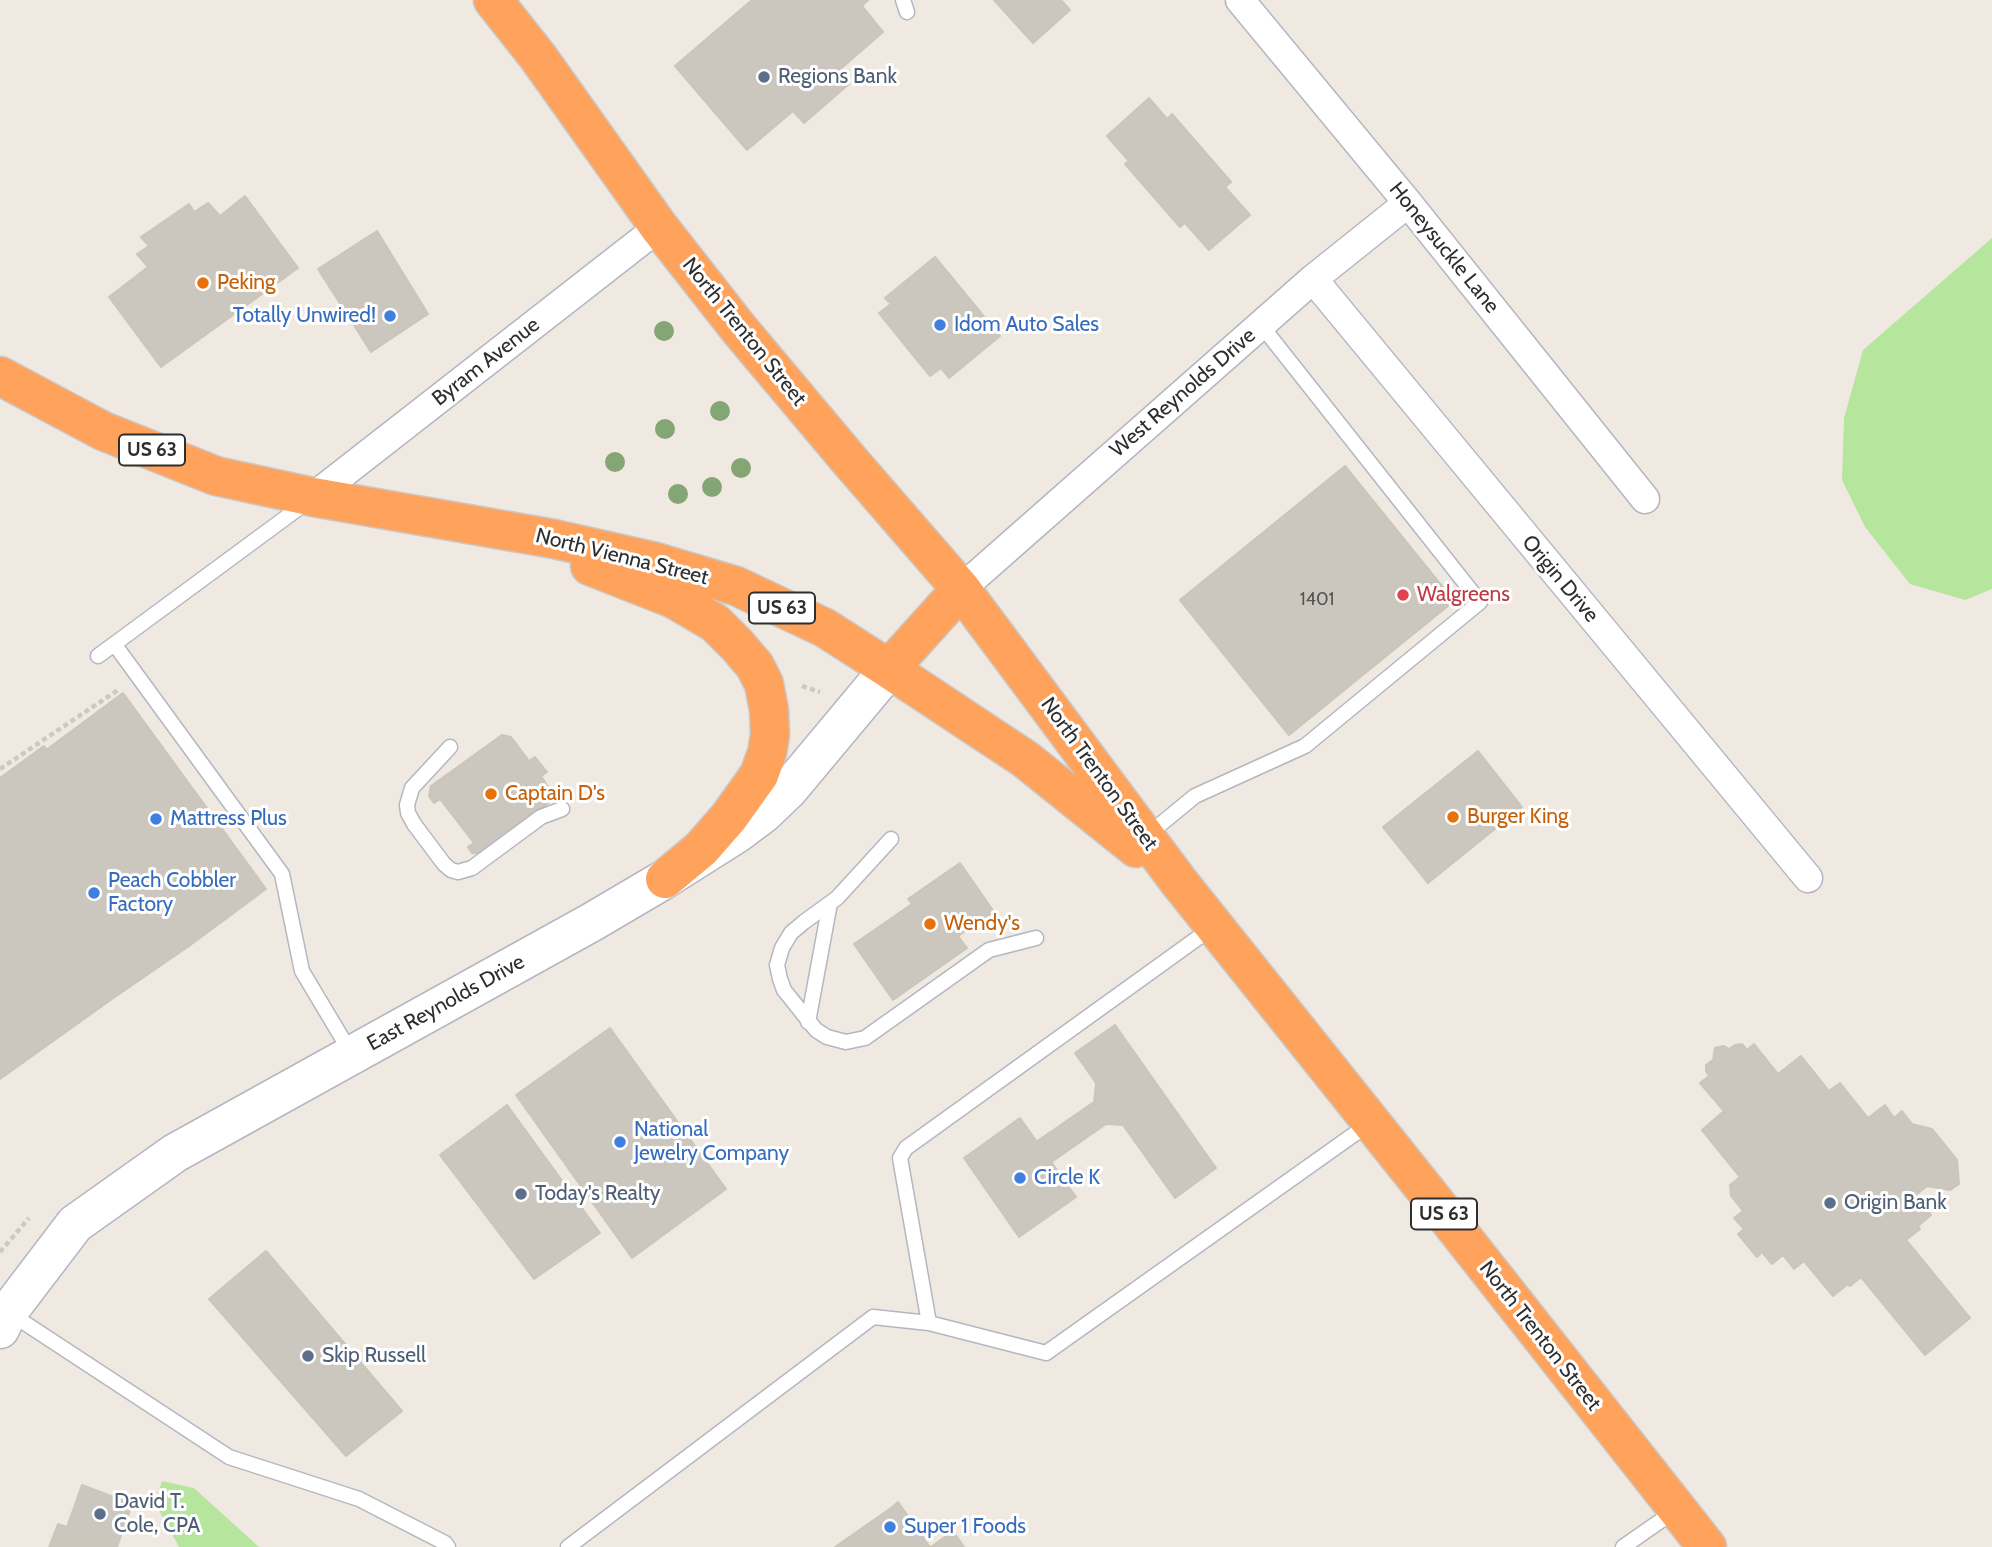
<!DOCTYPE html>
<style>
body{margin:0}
canvas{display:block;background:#efe9e1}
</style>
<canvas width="1992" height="1547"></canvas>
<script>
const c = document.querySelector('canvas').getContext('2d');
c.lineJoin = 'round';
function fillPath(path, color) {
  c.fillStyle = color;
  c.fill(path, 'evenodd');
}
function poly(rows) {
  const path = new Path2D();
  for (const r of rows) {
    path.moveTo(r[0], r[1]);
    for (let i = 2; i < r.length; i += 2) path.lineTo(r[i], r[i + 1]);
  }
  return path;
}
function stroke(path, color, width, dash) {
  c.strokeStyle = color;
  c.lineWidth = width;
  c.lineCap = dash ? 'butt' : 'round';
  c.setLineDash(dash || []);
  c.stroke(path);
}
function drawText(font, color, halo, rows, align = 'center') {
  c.font = font + ' Cabin,sans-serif';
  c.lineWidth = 6;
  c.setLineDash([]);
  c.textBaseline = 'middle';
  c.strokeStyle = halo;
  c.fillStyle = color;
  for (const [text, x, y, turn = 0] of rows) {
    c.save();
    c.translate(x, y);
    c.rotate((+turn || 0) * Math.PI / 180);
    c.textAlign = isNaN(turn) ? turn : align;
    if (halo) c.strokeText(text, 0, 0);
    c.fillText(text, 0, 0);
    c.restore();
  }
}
fillPath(poly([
 [1992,238,1992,589,1965,600,1910,584,1865,527,1842,480,1844,418,1863,350],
 [162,1481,194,1488,259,1547,179,1547,155,1503]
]), '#b6e59e');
const building = poly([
 [752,0,868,0,862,6,883,32,838,71,849,84,804,123,793,111,747,150,675,66,752,0],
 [994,0,1061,0,1070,10,1033,43,994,0],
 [1149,98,1167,119,1172,114,1231,182,1225,187,1250,215,1209,250,1185,223,1180,227,1125,164,1129,161,1107,136,1149,98],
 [245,196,298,268,161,367,109,297,148,267,137,254,149,246,141,237,189,204,194,212,208,203,220,216,245,196],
 [377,231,428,314,371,352,318,269,377,231],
 [935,257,1000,336,949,378,941,368,930,376,879,313,891,304,885,298,935,257],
 [1345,466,1454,601,1289,735,1180,600,1345,466],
 [123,693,266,889,189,946,46,750,123,693],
 [502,735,511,737,529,761,535,757,547,772,541,776,552,793,551,801,481,854,472,853,468,847,474,843,440,799,434,803,429,796,431,786,502,735],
 [44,746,189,946,112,999,0,840,0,778,44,746],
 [1478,751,1522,807,1428,883,1383,827,1478,751],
 [0,840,112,999,0,1079,0,840],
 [960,863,994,912,958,936,967,948,893,1000,854,944,912,904,908,899,960,863],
 [1115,1025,1216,1168,1175,1198,1123,1125,1106,1124,1050,1163,1036,1142,1094,1102,1096,1083,1075,1053,1115,1025],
 [610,1028,726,1189,632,1258,516,1095,610,1028],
 [1742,1044,1747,1050,1754,1044,1778,1074,1801,1056,1829,1091,1840,1083,1868,1118,1885,1105,1894,1118,1902,1111,1912,1124,1932,1129,1957,1160,1959,1184,1950,1190,1927,1186,1916,1195,1931,1215,1918,1226,1920,1229,1906,1240,1970,1318,1925,1355,1861,1277,1850,1286,1848,1284,1833,1296,1804,1261,1794,1269,1783,1255,1772,1264,1762,1252,1757,1257,1738,1234,1744,1229,1734,1218,1743,1211,1731,1196,1730,1185,1740,1177,1702,1130,1724,1111,1700,1083,1709,1076,1706,1071,1706,1065,1713,1060,1715,1048,1724,1046,1729,1049,1735,1045,1742,1044],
 [507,1105,600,1233,534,1279,440,1155,507,1105],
 [1020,1118,1076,1197,1019,1237,964,1158,1020,1118],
 [266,1251,402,1411,346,1456,209,1299,266,1251],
 [82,1485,132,1504,117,1547,49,1547,58,1524,67,1527,82,1485],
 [898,1502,930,1547,835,1547,891,1508,898,1502],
 [953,1531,964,1547,931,1547,953,1531]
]);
fillPath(building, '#cbc7bf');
stroke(building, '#cbc5ba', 2);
const lane = poly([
 [903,0,907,12],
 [115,645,282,874,302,971,351,1053],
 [98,656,307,502],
 [450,747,412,788,407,805,408,813,414,824,444,864,451,870,458,872,472,868,541,817,562,809],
 [1145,837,1195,796,1305,746,1480,602,1261,325],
 [891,839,837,898,804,922,791,933,782,948,777,965,780,979,784,990,816,1030,827,1037,846,1042,865,1038,989,950,1036,938],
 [808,1022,830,903],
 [8,1312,229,1457,359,1499,445,1543,448,1547],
 [929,1323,900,1158,906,1148,1213,927],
 [568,1547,873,1317,929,1323,1046,1353,1370,1123],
 [1623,1547,1676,1510]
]);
const street = poly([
 [1240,0,1408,203,1645,499],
 [1313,279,1808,878],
 [313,497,659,227],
 [961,589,1313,279,1408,203]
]);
const secondary = poly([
 [0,1329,8,1312,75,1224,175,1153,592,922,665,879,736,834,764,813,788,790,889,669]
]);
const highway = poly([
 [493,0,538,57,659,227,739,329,850,461,961,589,1179,882,1427,1192,1707,1547],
 [0,376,103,431,216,476,313,497,554,539,652,561,736,586,825,628,889,669,1025,759,1136,848],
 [590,566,674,599,715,623,737,645,755,666,764,684,769,710,770,735,767,753,759,775,729,817,701,849,665,879],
 [889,669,961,589]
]);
stroke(lane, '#b4b7c1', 17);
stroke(street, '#b4b7c1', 31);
stroke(secondary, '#b4b7c1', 41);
stroke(highway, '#c9c9c9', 41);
stroke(poly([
 [802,686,820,692],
 [0,769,118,690],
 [0,1252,29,1218]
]), '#c9c9c9', 4.5, [5, 3.5]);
stroke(lane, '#fff', 14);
stroke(street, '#fff', 28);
stroke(secondary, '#fff', 38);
stroke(highway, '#ffa35c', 38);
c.fillStyle = '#84a574';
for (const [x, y] of [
 [664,331],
 [720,411],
 [665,429],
 [615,462],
 [741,468],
 [712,487],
 [678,494]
]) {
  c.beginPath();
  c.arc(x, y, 10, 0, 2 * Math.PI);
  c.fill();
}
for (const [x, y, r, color] of [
 [764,77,7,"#5c6f8a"],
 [203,283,7,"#e8710a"],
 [390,316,7,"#3f7fe0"],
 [940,325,7,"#3f7fe0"],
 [1403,595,7,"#e0444e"],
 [491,794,7,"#e8710a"],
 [1453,817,7,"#e8710a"],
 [156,819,7,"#3f7fe0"],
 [94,893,7,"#3f7fe0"],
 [930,924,7,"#e8710a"],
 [620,1142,7,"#3f7fe0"],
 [1020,1178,7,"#3f7fe0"],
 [521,1194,7,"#5c6f8a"],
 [1830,1203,7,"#5c6f8a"],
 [308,1356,7,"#5c6f8a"],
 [100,1514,7,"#5c6f8a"],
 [890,1527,7,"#3f7fe0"]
]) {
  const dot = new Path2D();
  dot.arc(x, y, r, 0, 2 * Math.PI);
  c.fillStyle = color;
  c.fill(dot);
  stroke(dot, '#fff', 2.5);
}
drawText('18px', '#555452', null, [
 ["1401",1317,600]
]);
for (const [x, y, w] of [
 [152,450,66],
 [782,608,66],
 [1444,1214,66]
]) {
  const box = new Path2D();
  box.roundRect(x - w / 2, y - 15.5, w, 31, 5);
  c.fillStyle = '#fff';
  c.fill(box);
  stroke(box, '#2e2e2e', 2);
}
drawText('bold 19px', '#2e2e2e', null, [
 ["US 63",152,450],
 ["US 63",782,608],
 ["US 63",1444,1214]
]);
drawText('21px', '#4e5e75', '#fff', [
 ["Regions Bank",778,77],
 ["Today's Realty",535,1194],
 ["Origin Bank",1844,1203],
 ["Skip Russell",322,1356],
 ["David T.",114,1502],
 ["Cole, CPA",114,1526]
], 'left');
drawText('21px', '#2e2e2e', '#fff', [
 ["Honeysuckle Lane",1444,248,51],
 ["North Trenton Street",744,332,51],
 ["Byram Avenue",486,362,-38],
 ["West Reynolds Drive",1183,393,-41],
 ["North Vienna Street",622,557,14],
 ["Origin Drive",1560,579,50],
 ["North Trenton Street",1099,774,54],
 ["East Reynolds Drive",446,1003,-29],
 ["North Trenton Street",1540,1336,52]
]);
drawText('21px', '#c56008', '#fff', [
 ["Peking",217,283],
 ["Captain D's",505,794],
 ["Burger King",1467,817],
 ["Wendy's",944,924]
], 'left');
drawText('21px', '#366cbe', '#fff', [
 ["Totally Unwired!",376,316,"right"],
 ["Idom Auto Sales",954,325],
 ["Mattress Plus",170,819],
 ["Peach Cobbler",108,881],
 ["Factory",108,905],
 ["National",634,1130],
 ["Jewelry Company",634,1154],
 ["Circle K",1034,1178],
 ["Super 1 Foods",904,1527]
], 'left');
drawText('21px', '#be3a42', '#fff', [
 ["Walgreens",1417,595]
], 'left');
</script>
